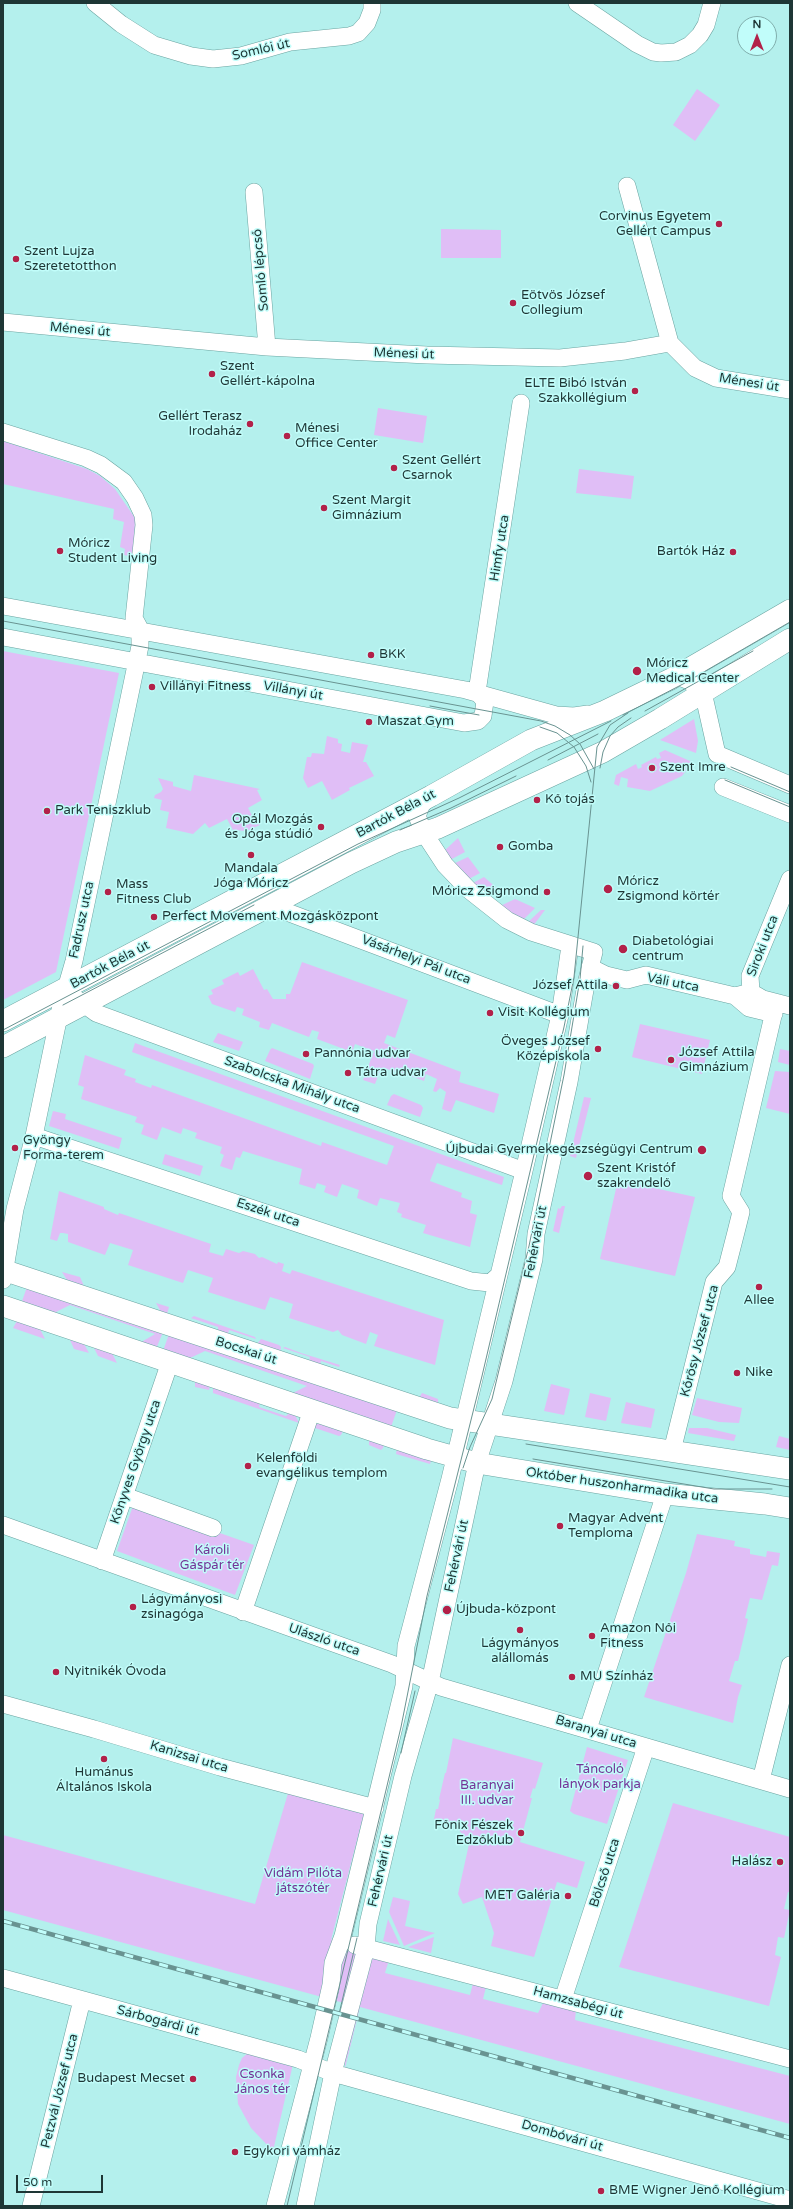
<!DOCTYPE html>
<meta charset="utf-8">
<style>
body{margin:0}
#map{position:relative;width:793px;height:2209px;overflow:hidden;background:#b4f0ed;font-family:"Varela Round",sans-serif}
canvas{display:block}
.frame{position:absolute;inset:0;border:4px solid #1e3635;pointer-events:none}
.north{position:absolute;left:737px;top:16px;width:40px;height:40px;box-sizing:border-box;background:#c1fdfa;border:1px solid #80adab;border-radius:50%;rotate:0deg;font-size:11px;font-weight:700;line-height:16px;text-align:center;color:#1e3635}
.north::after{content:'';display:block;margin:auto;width:14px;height:18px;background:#b22149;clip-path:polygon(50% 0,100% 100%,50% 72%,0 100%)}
.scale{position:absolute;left:16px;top:2175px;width:87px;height:18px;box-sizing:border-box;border:2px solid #1e3635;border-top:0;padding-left:5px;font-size:12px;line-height:14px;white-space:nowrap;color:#1e3635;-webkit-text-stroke:3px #c1fdfa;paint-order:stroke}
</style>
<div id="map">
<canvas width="793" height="2209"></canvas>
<div class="frame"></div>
<div class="north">N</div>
<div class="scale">50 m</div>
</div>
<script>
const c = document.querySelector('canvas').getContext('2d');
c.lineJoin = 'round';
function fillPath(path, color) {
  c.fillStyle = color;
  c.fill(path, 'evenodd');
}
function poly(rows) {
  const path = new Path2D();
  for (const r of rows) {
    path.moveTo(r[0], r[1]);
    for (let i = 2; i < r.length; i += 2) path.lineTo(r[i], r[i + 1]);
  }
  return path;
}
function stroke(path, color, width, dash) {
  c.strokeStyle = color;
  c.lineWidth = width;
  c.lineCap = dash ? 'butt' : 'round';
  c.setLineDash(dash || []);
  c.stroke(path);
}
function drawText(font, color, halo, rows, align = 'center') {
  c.font = font + ' "Varela Round",sans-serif';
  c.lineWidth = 3;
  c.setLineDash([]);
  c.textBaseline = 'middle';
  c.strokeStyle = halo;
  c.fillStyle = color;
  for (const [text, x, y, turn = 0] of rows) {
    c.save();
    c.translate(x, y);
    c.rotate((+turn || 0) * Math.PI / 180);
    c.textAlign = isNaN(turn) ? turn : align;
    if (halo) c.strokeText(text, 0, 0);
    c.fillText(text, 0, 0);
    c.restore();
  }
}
fillPath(poly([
 [697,89,720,105,695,141,673,125],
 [441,229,501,230,501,258,441,258],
 [378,408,427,416,423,443,374,435],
 [3,441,87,469,100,476,115,489,135,518,134,557,124,555,125,549,120,547,124,522,113,519,114,509,3,484],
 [579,469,634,476,631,499,576,493],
 [3,651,119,673,56,972,3,1000],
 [694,719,698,741,696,753,660,740],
 [327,736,338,739,338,743,342,744,341,751,350,753,352,742,368,745,363,762,366,762,374,776,349,788,350,790,332,800,322,781,308,788,303,778,307,757,311,757,312,753,324,754],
 [665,750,690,761,692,763,682,776,650,791,627,787,628,779,621,777,619,786,614,784,616,775,636,764,638,769,642,767,641,765,656,757,657,759,661,758,659,753],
 [194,775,260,789,257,790,262,800,248,808,254,819,257,818,260,825,246,831,233,830,227,819,209,828,205,823,193,834,166,828,169,812,160,810,162,800,154,798,155,795,161,792,163,789,158,778,173,782,173,786,191,791],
 [458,838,465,852,450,860,444,851],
 [468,857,480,873,467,880,453,864],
 [484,877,498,889,487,899,471,884],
 [515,899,535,908,522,921,498,907],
 [541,910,545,910,533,926,527,923],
 [302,962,408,1000,395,1038,387,1035,384,1043,461,1072,459,1082,499,1094,494,1113,456,1100,451,1112,442,1109,446,1092,440,1088,436,1092,433,1091,437,1079,426,1074,424,1081,395,1070,393,1076,391,1075,390,1070,385,1068,380,1071,375,1084,363,1080,374,1051,355,1044,352,1052,317,1039,319,1032,312,1030,309,1037,272,1023,269,1030,259,1027,260,1022,242,1015,244,1009,237,1007,235,1012,212,1004,208,996,213,994,211,990,224,984,222,980,238,972,240,976,253,969,264,990,267,989,273,999,286,999,286,994,290,994],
 [640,1024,710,1040,702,1074,632,1057],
 [218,1033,243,1042,239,1051,213,1042],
 [135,1043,504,1177,502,1185,437,1163,430,1181,462,1193,461,1197,472,1201,470,1213,477,1215,470,1247,423,1233,426,1225,401,1217,402,1214,397,1212,400,1203,380,1198,377,1206,357,1198,359,1190,342,1184,337,1197,324,1192,326,1186,317,1183,315,1189,299,1184,302,1169,243,1151,240,1158,236,1157,232,1170,220,1166,224,1155,220,1153,222,1147,195,1138,197,1133,183,1128,181,1134,162,1127,157,1140,141,1134,144,1125,135,1122,137,1117,81,1099,84,1087,78,1085,85,1055,126,1070,124,1075,136,1079,135,1082,151,1088,152,1085,321,1146,322,1142,387,1165,394,1146,132,1052],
 [272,1048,313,1064,314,1066,310,1079,265,1061,270,1050],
 [780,1049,790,1051,790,1065,778,1062],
 [775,1071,790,1072,790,1114,766,1108],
 [394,1094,421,1105,423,1108,420,1117,387,1105,391,1096],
 [584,1097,591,1098,576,1158,570,1156],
 [53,1111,66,1114,65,1119,122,1138,119,1149,49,1126],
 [165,1154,203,1166,200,1176,162,1164],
 [618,1180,695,1197,675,1276,600,1259],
 [59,1191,104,1207,104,1209,118,1215,119,1213,211,1244,209,1252,223,1256,226,1249,239,1253,243,1251,255,1254,259,1258,262,1257,277,1264,278,1262,284,1264,282,1271,290,1274,292,1270,444,1320,435,1365,374,1346,378,1335,370,1332,366,1344,342,1335,338,1330,333,1332,289,1318,293,1304,270,1297,265,1310,208,1292,213,1278,188,1270,183,1283,128,1265,133,1250,110,1243,105,1255,68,1242,68,1234,63,1233,60,1233,57,1241,50,1239],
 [562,1206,565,1206,559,1233,553,1231,558,1208,560,1209],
 [62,1272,80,1277,84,1286,67,1280],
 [27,1287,163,1332,156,1349,138,1344,155,1334,70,1305,52,1314,21,1304],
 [156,1303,169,1307,167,1314,161,1312],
 [194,1316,255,1337,256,1339,229,1330,228,1334,218,1331,218,1327,191,1318],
 [17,1321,40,1329,45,1339,13,1328],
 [169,1334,397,1410,391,1427,291,1394,307,1386,205,1351,188,1359,163,1351],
 [261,1339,279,1345,281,1347,280,1352,257,1344],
 [70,1340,84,1344,89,1353,74,1349],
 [285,1347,301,1353,340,1365,339,1367,321,1361,320,1365,309,1361,310,1357,283,1348],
 [94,1348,112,1353,117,1363,98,1356],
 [195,1381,210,1386,209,1390,195,1387],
 [551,1384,570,1389,564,1415,544,1411],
 [213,1387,260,1403,259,1407,286,1416,289,1413,295,1415,299,1423,213,1393],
 [422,1393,438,1399,438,1404,419,1398],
 [590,1393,611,1398,606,1421,585,1417],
 [697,1398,742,1408,739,1423,719,1422,692,1415],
 [626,1402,655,1409,651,1428,621,1423],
 [316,1424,323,1424,343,1431,341,1435,339,1436,312,1427],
 [689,1428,707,1428,736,1435,734,1441,688,1433],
 [779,1436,790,1439,790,1450,776,1447],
 [369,1440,384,1445,383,1448,381,1450,369,1445],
 [397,1449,431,1461,430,1464,396,1454],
 [134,1503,254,1545,235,1595,117,1551],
 [697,1534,735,1541,734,1546,750,1549,750,1554,766,1557,767,1551,780,1553,778,1566,772,1565,762,1600,750,1598,745,1618,748,1619,738,1661,735,1661,729,1681,742,1685,738,1697,733,1723,644,1697,686,1573],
 [453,1738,543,1763,535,1789,533,1788,530,1798,532,1798,520,1842,585,1862,577,1888,557,1882,534,1957,491,1946,494,1933,482,1897,463,1904,458,1894,469,1844,455,1824,434,1819,436,1809,438,1809,440,1800,439,1799,445,1773,446,1773],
 [587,1747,628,1760,607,1824,574,1814,570,1811],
 [289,1790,364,1813,331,1940,338,1932,337,1945,389,1960,385,1973,470,1995,473,1983,486,1987,483,1999,538,2013,543,2003,576,2010,575,2020,790,2076,790,2124,360,2007,345,2068,344,2003,3,1910,3,1835,255,1904],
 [673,1803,790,1837,790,1892,788,1892,784,1909,790,1910,784,1938,778,1937,775,1955,781,1957,769,2006,619,1967],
 [393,1897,410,1901,405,1926,435,1933,404,1946,389,1912],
 [388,1919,400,1945,383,1941],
 [434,1937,431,1953,408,1947],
 [248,2053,293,2064,273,2151,251,2128,238,2104,236,2077,239,2065,242,2058]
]), '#e0bef6');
const minor = poly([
 [95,3,121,24,154,45,191,56,213,59,241,56,290,42,349,36,358,33,367,23,372,10,372,3],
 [577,3,637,44,653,52,661,53,676,52,690,45,700,35,706,25,712,3],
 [627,186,670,343,695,368,716,378,790,390],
 [254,192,267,347],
 [3,322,267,347,427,355,560,358,625,351,670,343],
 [3,432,86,458,101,465,124,482,135,498,143,515,144,525,134,618,140,629,140,646,74,961,61,1006,34,1136,15,1209,3,1280],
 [3,606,466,690,556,715,574,716,588,714],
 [3,637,464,723,478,721,483,716,485,701,477,692],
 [677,676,689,681,703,692,717,754,790,785],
 [477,692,521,403],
 [723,787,790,814],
 [271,906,560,1015],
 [590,967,606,975,627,980,646,975,735,996,751,992,763,999,790,1006],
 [751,992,750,976,790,879],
 [735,996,749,1008,774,1014],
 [74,997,96,1013,524,1171],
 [34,1136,471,1281,490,1283,499,1275],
 [672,1451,714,1282,727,1267,736,1232,741,1212,731,1196,776,1003],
 [133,1499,213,1528],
 [3,1525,392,1664,441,1687,790,1789],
 [102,1561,170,1362],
 [243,1612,312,1410],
 [3,1704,94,1729,220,1767,375,1808],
 [588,1729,665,1494],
 [761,1780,790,1665],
 [355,1945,790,2059],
 [3,1978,298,2059,333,2073,790,2200],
 [563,1999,646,1747],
 [31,2206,82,2000],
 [275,2206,319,2038,331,1985,333,1963,343,1936,404,1686,406,1646,450,1479,524,1171,560,1015,570,946],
 [305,2206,333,2073,366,1948,368,1924,403,1776,430,1682,477,1463,504,1381,534,1259,536,1234,569,1082,586,984,594,952,531,932,507,920,469,890,445,865,424,833,417,816,421,806,427,798]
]);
const major = poly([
 [3,1021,431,796,531,740,605,711,671,679,790,610],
 [3,1047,351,863,396,842,438,828,603,752,660,719,790,639],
 [3,1270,450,1418,790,1469],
 [3,1306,427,1449,477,1463,665,1494,765,1504,790,1508]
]);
stroke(minor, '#6aa4a1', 18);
stroke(major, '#6aa4a1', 22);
stroke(minor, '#fff', 17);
stroke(major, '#fff', 21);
stroke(poly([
 [3,621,541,721,555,726,570,735,580,744,594,769],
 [430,706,479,715],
 [645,711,753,651],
 [623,715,683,684,790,622],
 [540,727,557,733,574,747,586,766,591,782],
 [548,760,598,734],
 [731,767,790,792],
 [600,768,603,752,610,736,618,727,631,718],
 [725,780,790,807],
 [400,830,451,808,516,776],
 [63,1005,254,905],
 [3,1030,358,844,459,798,611,721],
 [526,1444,790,1487],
 [533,1459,714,1489,772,1489],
 [463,1468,470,1447,492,1399,529,1246,564,1075,580,979,583,946],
 [401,1753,415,1691],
 [339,2014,357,1938],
 [287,2206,401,1727,427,1596,482,1376,564,1027,574,977,597,747,610,725,628,713]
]), '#699391', 1);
const rail = poly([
 [3,1921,790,2138]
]);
stroke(rail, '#699391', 4.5);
stroke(rail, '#c1fdfa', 3, [9]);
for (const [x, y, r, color] of [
 [719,224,4,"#b22149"],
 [16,259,4,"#b22149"],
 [513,303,4,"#b22149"],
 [212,374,4,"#b22149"],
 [635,391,4,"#b22149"],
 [250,424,4,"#b22149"],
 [287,436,4,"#b22149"],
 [394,468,4,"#b22149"],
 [324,508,4,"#b22149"],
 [60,551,4,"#b22149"],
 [733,552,4,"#b22149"],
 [371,655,4,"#b22149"],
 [637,671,5,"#b22149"],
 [152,687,4,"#b22149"],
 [369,722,4,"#b22149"],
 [652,768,4,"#b22149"],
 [537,800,4,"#b22149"],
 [47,811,4,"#b22149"],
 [321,827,4,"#b22149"],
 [500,847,4,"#b22149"],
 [251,855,4,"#b22149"],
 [608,889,5,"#b22149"],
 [108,892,4,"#b22149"],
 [547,892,4,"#b22149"],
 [154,917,4,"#b22149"],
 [623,949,5,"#b22149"],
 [616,986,4,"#b22149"],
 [490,1013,4,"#b22149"],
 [598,1049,4,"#b22149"],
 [306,1054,4,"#b22149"],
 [671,1060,4,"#b22149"],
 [348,1073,4,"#b22149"],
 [15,1148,4,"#b22149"],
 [702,1150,5,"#b22149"],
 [588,1176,5,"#b22149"],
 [759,1287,4,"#b22149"],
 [737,1373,4,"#b22149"],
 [248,1466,4,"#b22149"],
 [560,1526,4,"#b22149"],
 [133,1607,4,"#b22149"],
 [447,1610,5,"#b22149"],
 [520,1630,4,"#b22149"],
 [592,1636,4,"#b22149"],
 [56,1672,4,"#b22149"],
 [572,1677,4,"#b22149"],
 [104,1759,4,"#b22149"],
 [521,1833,4,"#b22149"],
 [780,1862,4,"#b22149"],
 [568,1896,4,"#b22149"],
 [193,2079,4,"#b22149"],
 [235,2152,4,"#b22149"],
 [601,2191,4,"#b22149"]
]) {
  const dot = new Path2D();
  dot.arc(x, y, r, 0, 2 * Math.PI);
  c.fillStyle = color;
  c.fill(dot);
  stroke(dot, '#c1fdfa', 1.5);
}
drawText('13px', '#1e3635', '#c1fdfa', [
 ["Somlói út",261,50,-13],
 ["Somló lépcső",261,270,-95],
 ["Ménesi út",80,330,5],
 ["Ménesi út",404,354,2],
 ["Ménesi út",749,383,9],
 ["Himfy utca",500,548,-81],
 ["Villányi út",293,691,10],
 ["Bartók Béla út",396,814,-28],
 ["Fadrusz utca",82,920,-78],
 ["Siroki utca",763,946,-69],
 ["Vásárhelyi Pál utca",416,960,21],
 ["Bartók Béla út",110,965,-28],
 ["Váli utca",673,983,11],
 ["Szabolcska Mihály utca",292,1085,20],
 ["Eszék utca",268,1213,18],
 ["Fehérvári út",536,1242,-79],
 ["Kőrösy József utca",700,1341,-75],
 ["Bocskai út",246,1351,18],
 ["Könyves György utca",136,1462,-71],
 ["Október huszonharmadika utca",622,1486,8],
 ["Fehérvári út",457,1556,-78],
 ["Ulászló utca",324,1640,19],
 ["Baranyai utca",596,1732,17],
 ["Kanizsai utca",189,1757,17],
 ["Fehérvári út",381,1871,-77],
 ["Bölcső utca",605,1873,-72],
 ["Hamzsabégi út",578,2003,15],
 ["Sárbogárdi út",158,2021,15],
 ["Petzvál József utca",60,2091,-76],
 ["Dombóvári út",562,2136,16]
]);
drawText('13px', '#1e3635', '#c1fdfa', [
 ["Corvinus Egyetem",711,217,"right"],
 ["Gellért Campus",711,232,"right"],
 ["Szent Lujza",24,252],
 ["Szeretetotthon",24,267],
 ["Eötvös József",521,296],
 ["Collegium",521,311],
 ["Szent",220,367],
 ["Gellért-kápolna",220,382],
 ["ELTE Bibó István",627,384,"right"],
 ["Szakkollégium",627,399,"right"],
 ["Gellért Terasz",242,417,"right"],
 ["Irodaház",242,432,"right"],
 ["Ménesi",295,429],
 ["Office Center",295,444],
 ["Szent Gellért",402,461],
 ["Csarnok",402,476],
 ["Szent Margit",332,501],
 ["Gimnázium",332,516],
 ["Móricz",68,544],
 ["Student Living",68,559],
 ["Bartók Ház",725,552,"right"],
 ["BKK",379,655],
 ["Móricz",646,664],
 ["Medical Center",646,679],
 ["Villányi Fitness",160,687],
 ["Maszat Gym",377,722],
 ["Szent Imre",660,768],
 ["Kő tojás",545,800],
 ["Park Teniszklub",55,811],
 ["Opál Mozgás",313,820,"right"],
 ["és Jóga stúdió",313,835,"right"],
 ["Gomba",508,847],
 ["Mandala",251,869,"center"],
 ["Jóga Móricz",251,884,"center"],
 ["Móricz",617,882],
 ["Zsigmond körtér",617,897],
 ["Mass",116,885],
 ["Fitness Club",116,900],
 ["Móricz Zsigmond",539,892,"right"],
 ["Perfect Movement Mozgásközpont",162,917],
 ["Diabetológiai",632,942],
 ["centrum",632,957],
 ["József Attila",608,986,"right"],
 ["Visit Kollégium",498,1013],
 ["Öveges József",590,1042,"right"],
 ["Középiskola",590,1057,"right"],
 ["József Attila",679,1053],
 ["Gimnázium",679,1068],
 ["Pannónia udvar",314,1054],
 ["Tátra udvar",356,1073],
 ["Gyöngy",23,1141],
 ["Forma-terem",23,1156],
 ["Újbudai Gyermekegészségügyi Centrum",693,1150,"right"],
 ["Szent Kristóf",597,1169],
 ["szakrendelő",597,1184],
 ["Allee",759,1301,"center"],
 ["Nike",745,1373],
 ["Kelenföldi",256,1459],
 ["evangélikus templom",256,1474],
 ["Magyar Advent",568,1519],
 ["Temploma",568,1534],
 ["Lágymányosi",141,1600],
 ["zsinagóga",141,1615],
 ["Újbuda-központ",456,1610],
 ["Amazon Női",600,1629],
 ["Fitness",600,1644],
 ["Lágymányos",520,1644,"center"],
 ["alállomás",520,1659,"center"],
 ["Nyitnikék Óvoda",64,1672],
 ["MU Színház",580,1677],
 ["Humánus",104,1773,"center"],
 ["Általános Iskola",104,1788,"center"],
 ["Főnix Fészek",513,1826,"right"],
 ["Edzőklub",513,1841,"right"],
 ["Halász",772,1862,"right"],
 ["MET Galéria",560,1896,"right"],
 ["Budapest Mecset",185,2079,"right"],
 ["Egykori vámház",243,2152],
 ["BME Wigner Jenő Kollégium",609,2191]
], 'left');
drawText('13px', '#743497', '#c1fdfa', [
 ["Károli",212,1551],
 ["Gáspár tér",212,1566],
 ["Táncoló",600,1770],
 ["lányok parkja",600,1785],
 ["Baranyai",487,1786],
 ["III. udvar",487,1801],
 ["Vidám Pilóta",303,1874],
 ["játszótér",303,1889],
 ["Csonka",262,2075],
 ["János tér",262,2090]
]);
</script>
